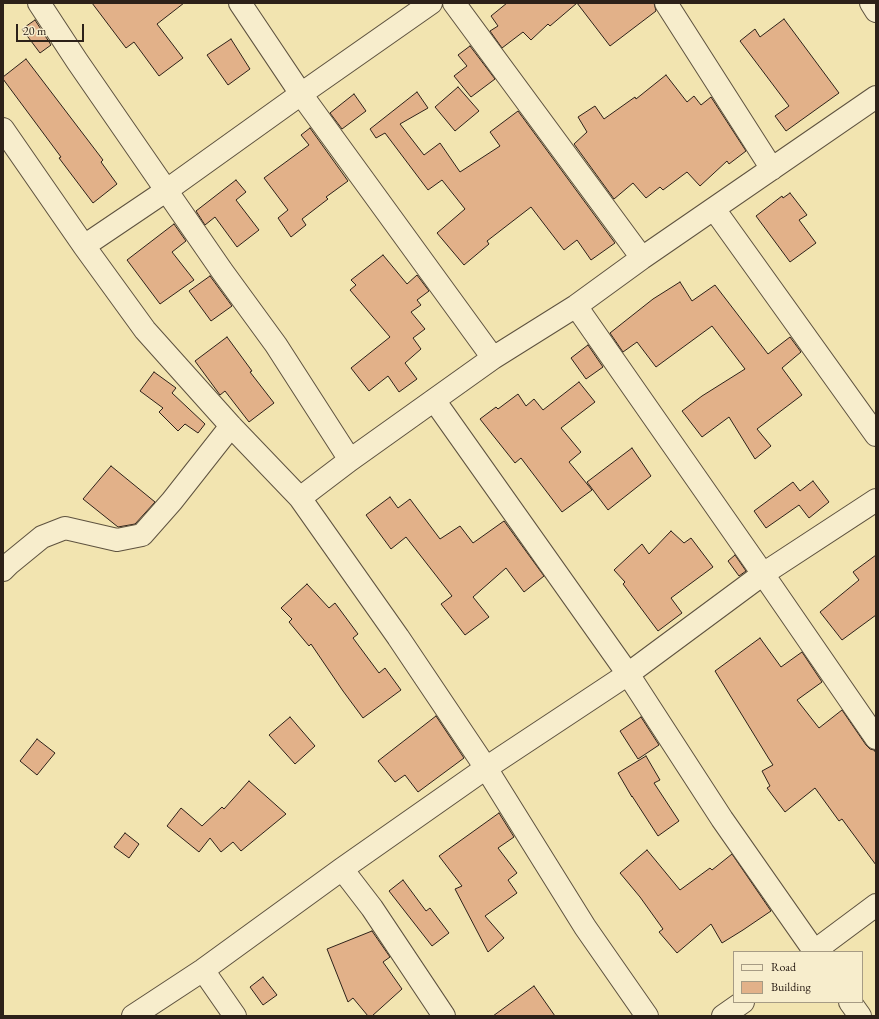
<!DOCTYPE html>
<style>
body{margin:0}
#map{position:relative;width:879px;height:1019px;overflow:hidden;background:#f2e4b0;font-family:"EB Garamond",serif}
canvas{display:block}
.frame{position:absolute;inset:0;border:4px solid #2d2119;pointer-events:none}
.legend{position:absolute;left:733px;top:951px;width:130px;height:52px;box-sizing:border-box;background:#f7edcc;border:1px solid #a69b84;margin:0;padding:5px 7px;list-style:none;font-size:12px;color:#2d2119}
.legend li{display:flex;align-items:center;gap:8px;height:20px}
.legend b{width:20px;border:1px solid #a69b84}
.scale{position:absolute;left:16px;top:24px;width:68px;height:18px;box-sizing:border-box;border:2px solid #2d2119;border-top:0;padding-left:5px;font-size:12px;line-height:14px;white-space:nowrap;color:#2d2119;-webkit-text-stroke:3px #f7edcc;paint-order:stroke}
</style>
<div id="map">
<canvas width="879" height="1019"></canvas>
<div class="frame"></div>
<ul class="legend">
<li><b style="height:5px;background:#f7edcc"></b>Road</li>
<li><b style="height:11px;background:#e2b189"></b>Building</li>
</ul>
<div class="scale">20 m</div>
</div>
<script>
const c = document.querySelector('canvas').getContext('2d');
c.lineJoin = 'round';
function fillPath(path, color) {
  c.fillStyle = color;
  c.fill(path, 'evenodd');
}
function poly(rows) {
  const path = new Path2D();
  for (const r of rows) {
    path.moveTo(r[0], r[1]);
    for (let i = 2; i < r.length; i += 2) path.lineTo(r[i], r[i + 1]);
  }
  return path;
}
function stroke(path, color, width, dash) {
  c.strokeStyle = color;
  c.lineWidth = width;
  c.lineCap = dash ? 'butt' : 'round';
  c.setLineDash(dash || []);
  c.stroke(path);
}
const building = poly([
 [92,3,184,3,157,24,183,58,159,76,134,42,126,48,92,3],
 [507,3,577,3,550,26,548,24,531,40,523,32,502,48,490,31,498,26,491,16,507,3],
 [577,3,654,3,656,11,610,46,577,3],
 [784,19,839,93,786,131,775,116,789,106,740,41,755,29,760,37,784,19],
 [35,20,51,45,40,53,22,29,35,20],
 [231,39,250,69,228,85,207,55,231,39],
 [470,46,495,79,471,97,454,76,467,66,458,55,470,46],
 [26,59,103,160,101,162,117,184,93,203,59,158,61,157,3,79,3,77,26,59],
 [666,75,687,102,694,96,701,105,711,97,746,151,729,164,727,161,700,186,687,172,663,190,660,187,646,198,633,183,614,199,574,144,587,132,578,117,595,106,604,119,635,97,636,99,666,75],
 [458,87,479,111,455,131,435,107,458,87],
 [417,92,428,108,400,124,424,155,440,143,460,172,500,146,490,132,518,111,615,243,591,260,577,240,564,250,531,207,487,241,489,244,464,265,437,233,465,209,442,180,428,190,385,133,376,138,370,129,417,92],
 [354,94,366,111,342,129,330,113,354,94],
 [310,128,348,181,326,197,328,199,302,219,306,225,291,237,278,218,288,210,264,178,309,145,301,135,310,128],
 [236,180,246,192,236,200,259,230,237,247,215,217,205,225,196,211,236,180],
 [790,193,807,215,799,220,816,243,790,262,756,216,782,196,783,198,790,193],
 [174,224,186,241,172,252,194,280,160,304,127,260,174,224],
 [383,255,407,284,417,275,429,291,417,300,421,305,411,312,425,329,413,338,421,349,405,363,417,379,399,392,388,376,369,391,351,368,390,337,350,290,356,285,351,280,383,255],
 [210,276,232,306,211,321,189,291,210,276],
 [680,282,692,301,715,285,768,354,790,337,801,352,782,368,802,395,757,429,771,446,755,459,729,417,702,437,682,411,702,396,745,369,712,326,656,367,637,342,623,352,610,333,653,299,680,282],
 [227,337,252,371,250,372,274,403,249,422,225,391,220,395,195,361,227,337],
 [588,345,603,367,586,379,571,358,588,345],
 [154,372,176,388,172,393,205,424,198,433,185,424,178,431,159,412,163,408,140,391,154,372],
 [579,382,595,402,561,428,581,452,569,462,592,490,562,512,521,458,515,463,480,419,496,407,498,409,518,394,526,406,534,399,543,410,579,382],
 [632,448,651,476,608,510,587,482,632,448],
 [111,466,155,502,135,524,118,527,83,499,111,466],
 [813,481,829,502,809,518,799,505,766,528,754,511,793,482,800,491,813,481],
 [390,497,398,508,410,499,440,539,460,526,473,543,504,521,544,576,524,592,506,568,473,597,489,617,465,635,441,604,452,596,406,537,391,549,366,515,390,497],
 [671,531,684,543,691,538,713,567,671,598,682,613,658,631,623,584,625,582,614,570,642,544,649,554,671,531],
 [735,555,746,571,739,576,728,561,735,555],
 [876,555,876,615,842,640,820,612,859,580,853,572,876,555],
 [307,584,329,608,335,603,358,634,353,638,379,673,385,668,401,690,363,718,343,691,311,644,309,646,289,622,292,619,281,608,307,584],
 [760,638,781,667,802,652,822,682,797,700,819,728,842,710,866,745,870,749,874,750,876,753,876,865,842,819,839,821,815,788,785,812,767,788,770,786,762,771,773,765,769,759,715,671,760,638],
 [436,716,464,758,418,792,405,775,395,782,378,761,436,716],
 [290,717,315,746,295,764,269,735,290,717],
 [641,717,659,745,638,759,620,731,641,717],
 [37,739,55,753,37,775,20,761,37,739],
 [646,756,660,780,654,783,679,821,658,836,632,796,632,797,618,773,646,756],
 [249,781,286,814,241,851,233,842,221,852,210,838,199,852,167,826,181,808,202,826,222,807,224,809,249,781],
 [499,813,514,837,498,848,517,873,508,880,517,893,485,916,504,938,488,952,455,889,462,886,439,856,499,813],
 [125,833,139,844,129,858,114,847,125,833],
 [647,850,680,890,710,868,712,870,732,854,771,911,743,930,722,943,711,924,677,953,659,932,663,929,640,897,620,873,647,850],
 [403,880,426,911,430,908,449,933,432,946,389,891,403,880],
 [372,931,390,957,383,962,402,989,372,1016,368,1016,353,998,348,1002,327,949,372,931],
 [263,977,277,995,263,1005,250,987,263,977],
 [534,986,555,1016,493,1016,534,986]
]);
fillPath(building, '#e2b189');
stroke(building, '#2d2119', 1);
const minor = poly([
 [39,3,77,61,222,271,276,345,350,460],
 [240,3,301,94,493,358],
 [454,3,642,258],
 [666,3,772,169],
 [871,3,876,11],
 [3,129,84,246,145,330,231,426,300,498,398,637,486,768,585,927,647,1016],
 [714,209,876,435],
 [84,246,167,190,301,94,431,3],
 [576,306,763,574,876,738],
 [434,400,628,674,722,819,815,952],
 [300,498,350,460,493,358,576,306,642,258,876,97],
 [3,570,9,564,42,537,65,528,117,540,142,535,172,501,231,426],
 [342,869,372,908,444,1016],
 [813,952,876,905],
 [203,970,235,1016],
 [850,1002,860,1016],
 [133,1016,203,970,342,869,486,768,628,674,763,574,876,500],
 [723,1016,743,1002]
]);
stroke(minor, '#5e523f', 24);
stroke(minor, '#f7edcc', 22);
</script>
